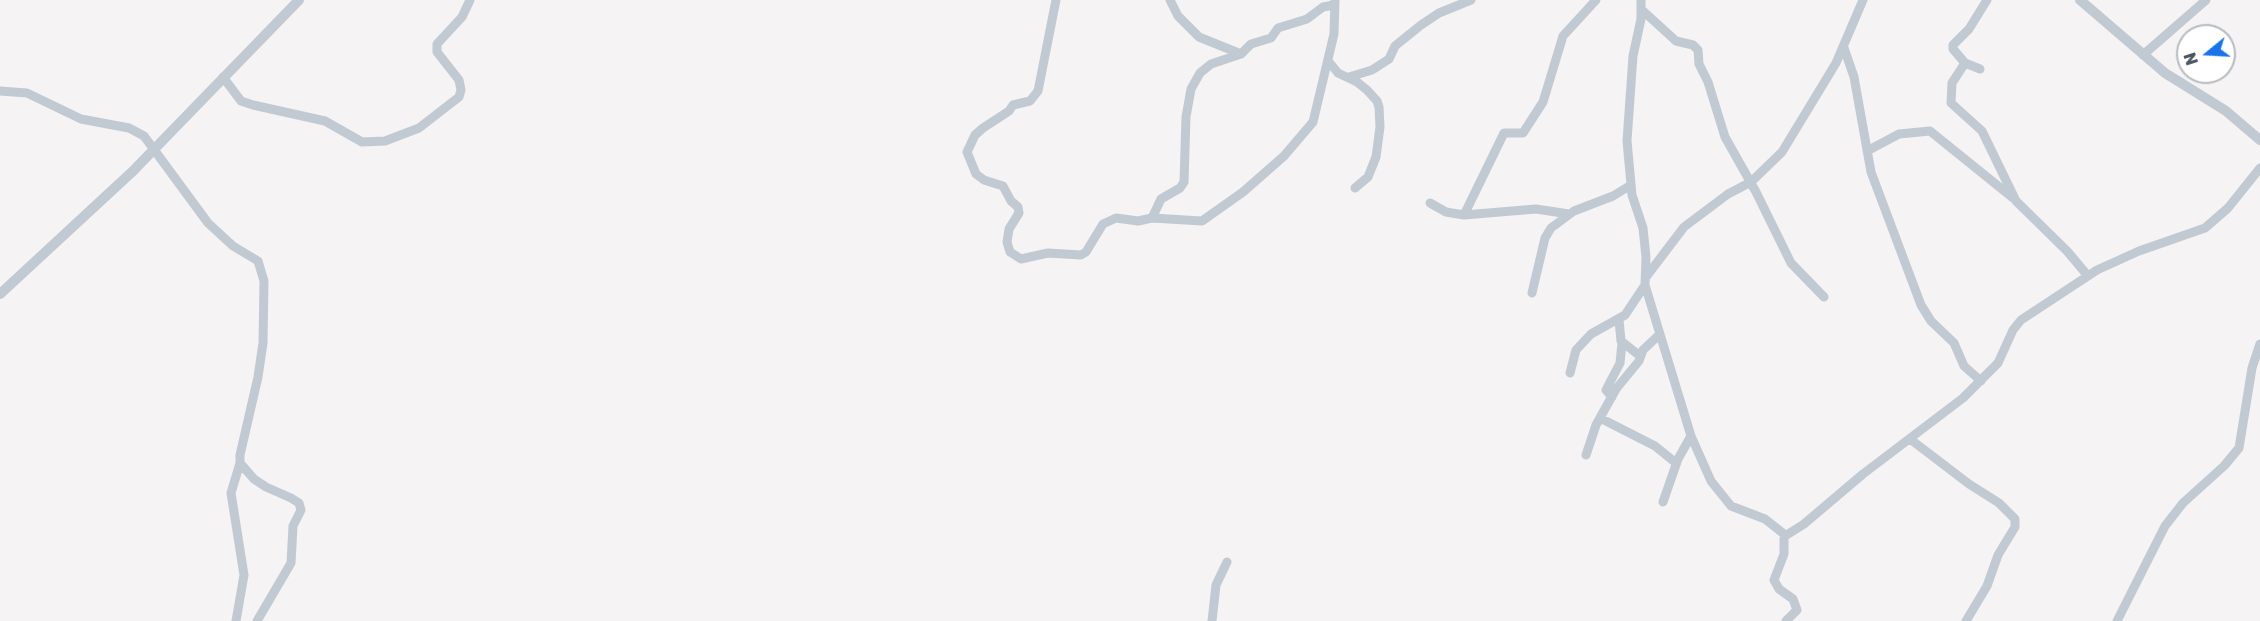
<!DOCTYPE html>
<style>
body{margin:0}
#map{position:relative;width:2260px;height:621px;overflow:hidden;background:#f5f3f3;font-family:"Golos Text",sans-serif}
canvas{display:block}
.north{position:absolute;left:2176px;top:24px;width:60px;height:60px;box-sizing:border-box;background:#fff;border:2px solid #b7bbc0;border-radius:50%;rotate:252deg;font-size:16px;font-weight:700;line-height:24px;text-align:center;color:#4a5661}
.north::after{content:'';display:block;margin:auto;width:21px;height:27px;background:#1a73e8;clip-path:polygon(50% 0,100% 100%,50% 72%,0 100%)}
</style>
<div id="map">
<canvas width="2260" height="621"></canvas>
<div class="north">N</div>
</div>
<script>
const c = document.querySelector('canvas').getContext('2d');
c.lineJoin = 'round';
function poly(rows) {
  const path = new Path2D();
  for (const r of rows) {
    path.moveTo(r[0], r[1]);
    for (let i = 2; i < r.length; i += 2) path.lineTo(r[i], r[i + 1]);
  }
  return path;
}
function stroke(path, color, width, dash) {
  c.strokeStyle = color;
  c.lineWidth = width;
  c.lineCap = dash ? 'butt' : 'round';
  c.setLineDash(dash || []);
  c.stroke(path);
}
stroke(poly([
 [1056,0,1038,91,1030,101,1013,105,1009,111,983,128,975,135,967,152,976,174,984,180,1003,186,1011,201,1018,207,1019,213,1009,229,1007,242,1010,252,1021,259,1048,253,1081,255,1086,252,1103,224,1116,218,1138,221,1152,218,1202,221,1243,192,1284,156,1313,122,1334,34,1335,0],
 [1170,0,1178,16,1199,37,1241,54],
 [1641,0,1641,19,1633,56,1627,141,1632,195,1643,228,1646,257,1645,285,1691,436,1711,481,1731,506,1765,519,1784,534,1784,554,1774,580,1779,589,1793,599,1797,610,1786,621],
 [1642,10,1676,41,1693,45,1698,50,1699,64,1708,82,1725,137,1756,192,1791,263,1824,297],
 [1844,48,1854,77,1871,172,1921,305,1931,321,1954,343,1964,366,1981,381],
 [2143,55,2206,0],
 [1329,62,1338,73,1357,82,1367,90,1377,101,1379,107,1380,127,1376,157,1368,177,1355,188],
 [1965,63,1952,83,1951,103,1982,131,2016,201,2067,251,2088,276],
 [1980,69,1965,63,1953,49,1953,45,1969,29,1987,0],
 [223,77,241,101,253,105,325,121,362,142,385,141,419,128,459,97,461,90,459,80,437,52,437,44,462,17,470,0],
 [1349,77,1372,70,1389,59,1395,46,1421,25,1439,13,1471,0],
 [0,91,27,93,81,119,129,128,144,136,208,223,233,246,258,261,264,281,263,343,258,377,240,455,240,463,254,479,266,487,291,498,299,503,301,510,293,526,291,563,257,621],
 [1867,151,1899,134,1930,131,2013,198],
 [1430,203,1446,212,1464,215,1536,209,1569,214],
 [1464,215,1504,133,1523,133,1543,102,1563,36,1596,0],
 [1152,218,1161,199,1180,188,1184,182,1186,117,1191,89,1200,73,1211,64,1241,54,1251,44,1271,38,1278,28,1307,19,1323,7,1334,5],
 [1646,277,1684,227,1728,194,1751,182,1782,152,1836,63,1863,0],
 [1532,293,1545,238,1551,228,1574,211,1613,196,1631,185],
 [1619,320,1621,341,1640,356],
 [1570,373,1576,350,1591,334,1625,315,1645,285],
 [1612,397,1606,390,1620,363,1622,343],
 [1600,418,1655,446,1676,463],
 [1910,439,1969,484,1999,503,2015,519,2015,527,1998,555,1987,586,1966,621],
 [1586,455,1596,425,1616,389,1639,361,1643,350,1660,334],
 [1663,502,1678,459,1691,436],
 [1785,536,1804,524,1863,474,1963,398,1998,363,2013,330,2021,320,2097,270,2139,251,2205,228,2228,208,2260,168],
 [236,621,244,575,231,493,240,463],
 [1212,621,1216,585,1227,562],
 [2117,621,2165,526,2183,503,2224,466,2239,448,2252,368,2260,344]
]), '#c1cad2', 9);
stroke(poly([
 [2080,0,2165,73,2226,111,2260,140],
 [0,294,133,171,299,0]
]), '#c1cad2', 10);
</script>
